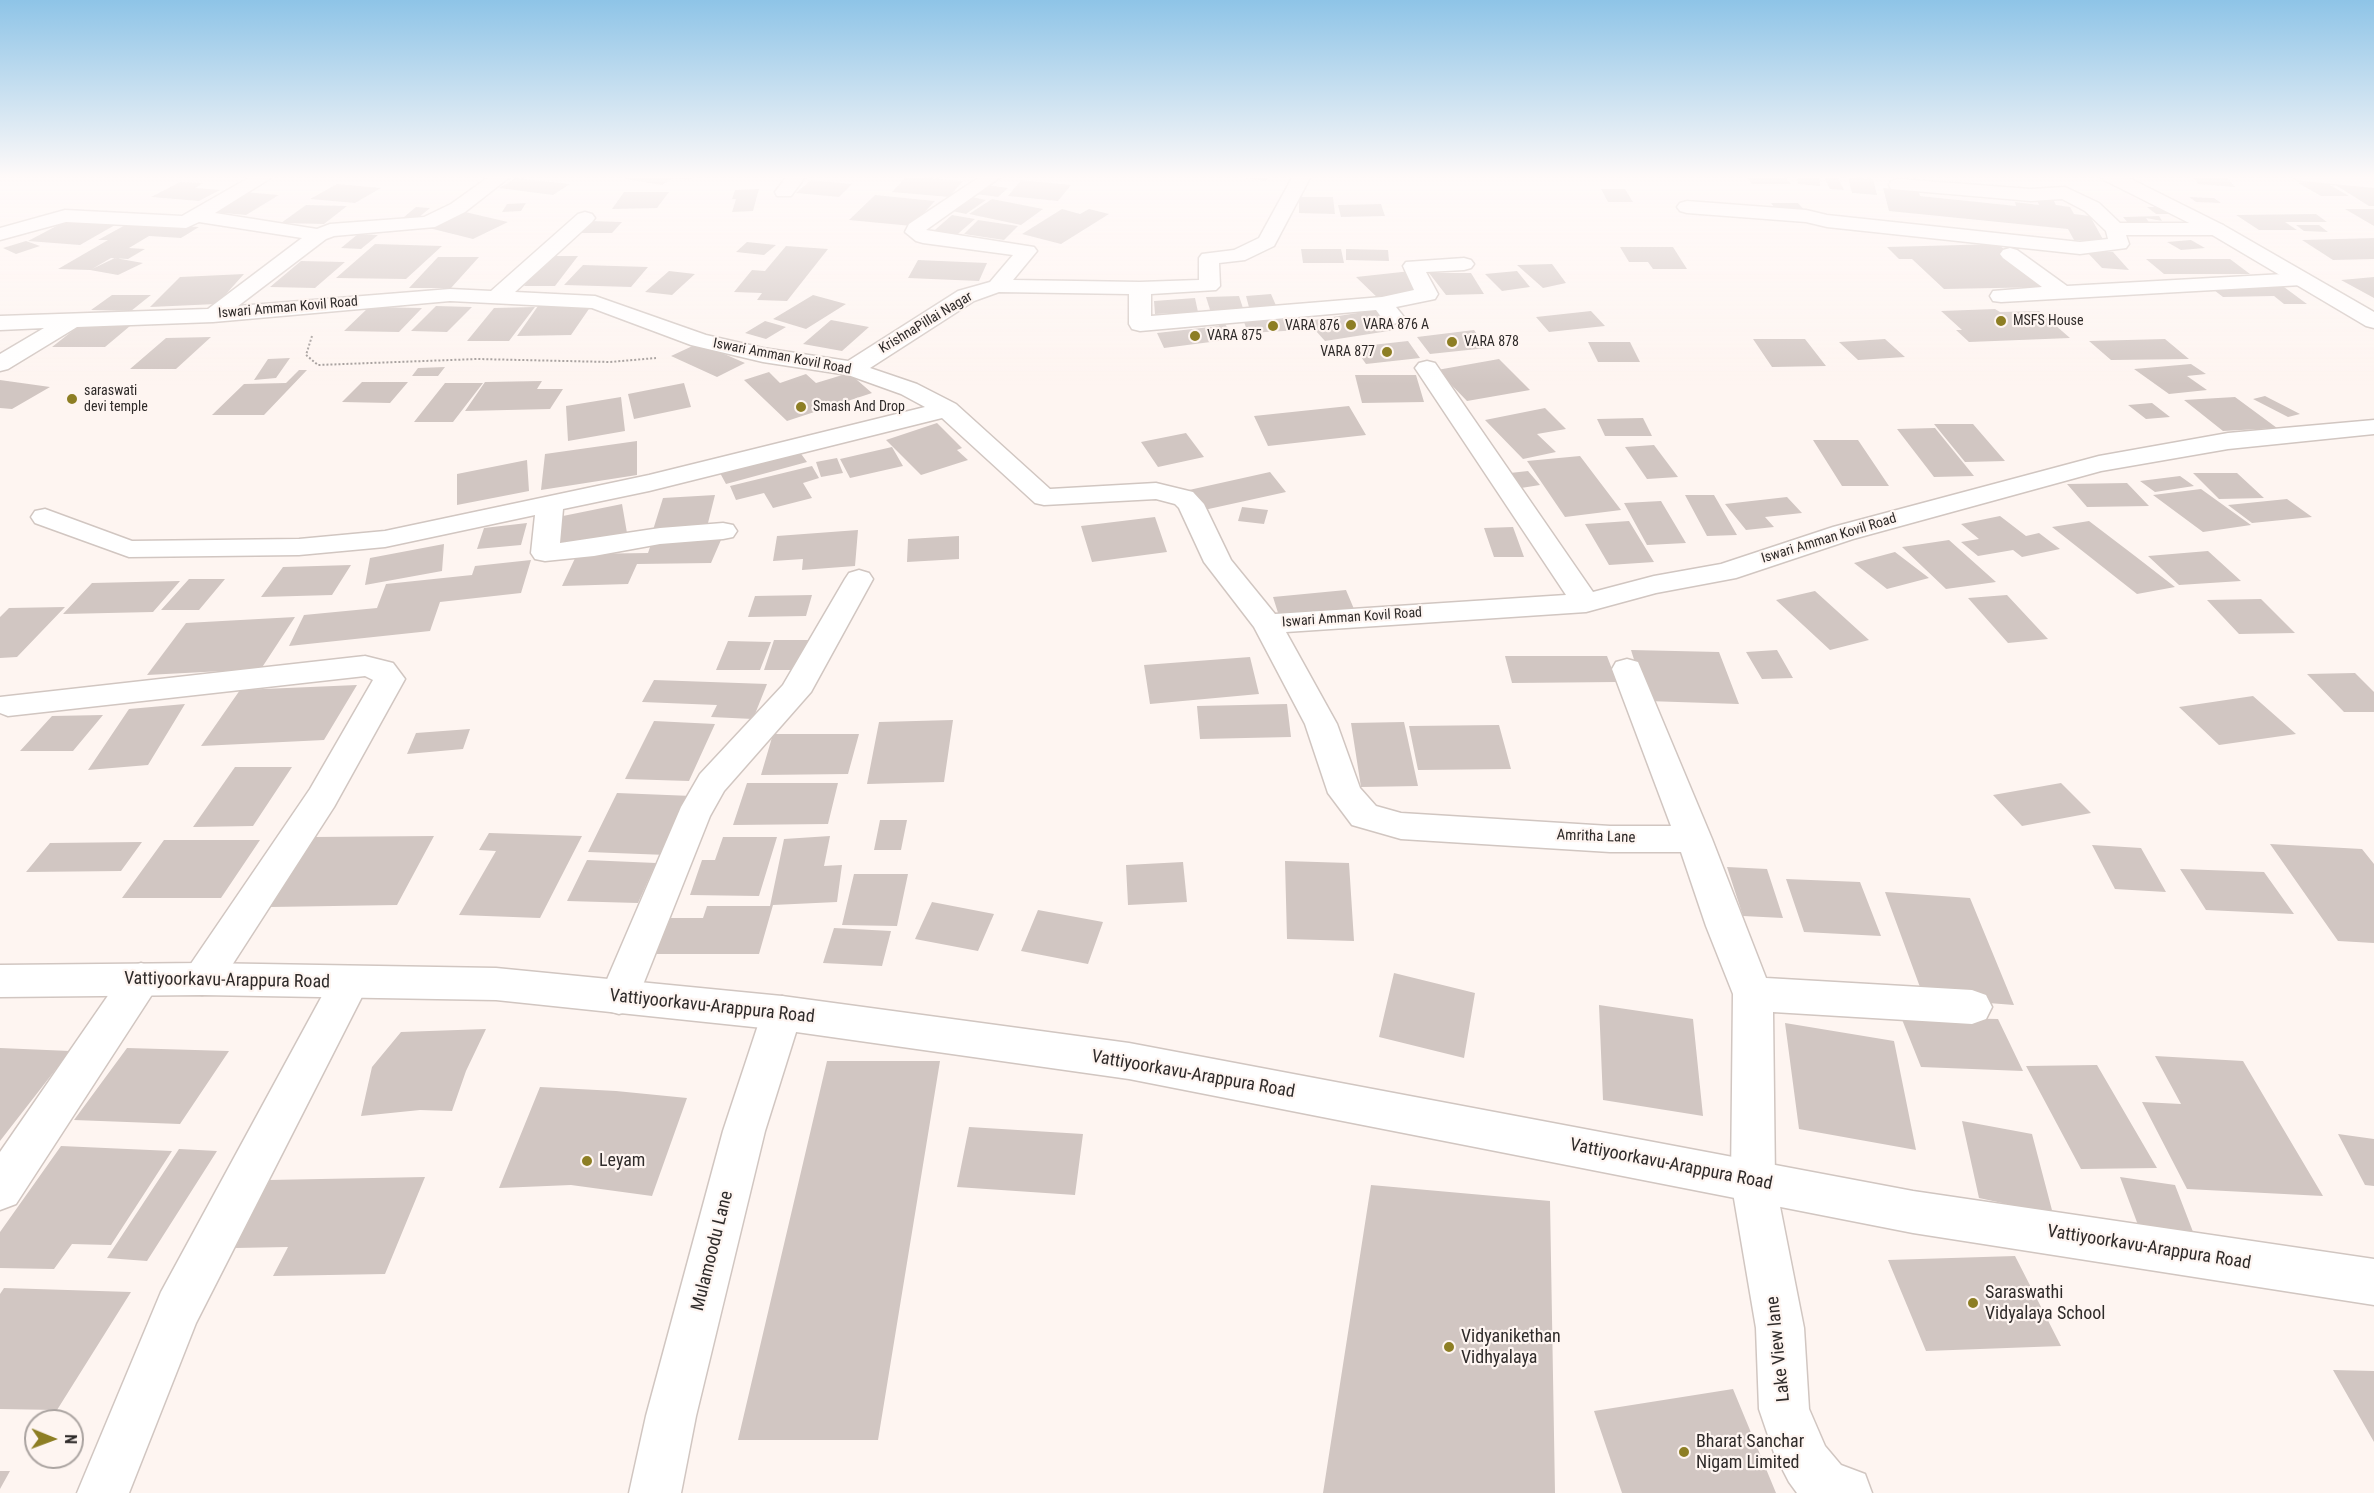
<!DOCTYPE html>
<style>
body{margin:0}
#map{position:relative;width:2374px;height:1493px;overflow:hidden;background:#fef5f1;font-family:"Roboto Condensed",sans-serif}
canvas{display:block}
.north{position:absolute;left:24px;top:1409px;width:60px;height:60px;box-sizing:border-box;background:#fef5f1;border:2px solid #aba4a1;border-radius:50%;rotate:91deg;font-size:16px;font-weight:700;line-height:24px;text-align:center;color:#2f2b2a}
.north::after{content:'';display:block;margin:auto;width:21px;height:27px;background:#8d7e24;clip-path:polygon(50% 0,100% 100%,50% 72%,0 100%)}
</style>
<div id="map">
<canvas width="2374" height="1493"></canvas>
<div class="north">N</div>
</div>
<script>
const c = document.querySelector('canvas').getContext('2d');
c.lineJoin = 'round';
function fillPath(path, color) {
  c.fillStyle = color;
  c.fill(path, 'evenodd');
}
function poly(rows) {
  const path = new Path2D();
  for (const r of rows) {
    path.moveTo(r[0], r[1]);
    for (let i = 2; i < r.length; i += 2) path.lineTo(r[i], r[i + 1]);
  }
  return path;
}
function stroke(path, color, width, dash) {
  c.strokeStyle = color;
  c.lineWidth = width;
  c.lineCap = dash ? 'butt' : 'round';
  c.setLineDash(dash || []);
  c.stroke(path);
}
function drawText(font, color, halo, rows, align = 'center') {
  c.font = font + ' "Roboto Condensed",sans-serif';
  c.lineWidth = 4.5;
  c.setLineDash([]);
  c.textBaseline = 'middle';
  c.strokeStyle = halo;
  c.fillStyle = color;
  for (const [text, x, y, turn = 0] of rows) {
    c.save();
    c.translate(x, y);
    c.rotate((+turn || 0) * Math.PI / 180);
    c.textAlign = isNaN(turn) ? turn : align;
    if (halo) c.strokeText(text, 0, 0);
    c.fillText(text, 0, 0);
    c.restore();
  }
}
fillPath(poly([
 [630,176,695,176,689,180,674,178,662,185,625,179],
 [907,176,963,181,949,197,892,192],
 [1231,176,1269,176,1266,181],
 [1746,176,1784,176,1791,184,1752,184],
 [1797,176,1819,176,1820,186,1798,184],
 [1823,176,1837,176,1844,190,1830,189],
 [2192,176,2226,176,2235,187,2198,184],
 [1848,177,1873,179,1877,195,1852,193],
 [516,178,570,184,553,195,499,188],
 [811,180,852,184,839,197,796,193],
 [1021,180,1071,185,1058,201,1008,196],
 [180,182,203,183,195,188,220,190,199,201,151,197],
 [2325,182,2349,196,2321,196,2298,183],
 [337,184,381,188,355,203,310,199],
 [986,185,1008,188,998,197,976,194],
 [2337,186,2374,186,2374,206,2369,206],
 [1883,188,1919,192,1920,196,2016,206,2015,202,2039,205,2036,198,2053,199,2056,205,2070,207,2074,214,2090,216,2105,243,2074,240,2068,229,1889,211],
 [759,189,753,211,732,212,736,199,732,199,735,190],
 [1601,189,1625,189,1633,202,1608,202],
 [244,192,279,195,246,215,211,212],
 [624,192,669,192,657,208,612,209],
 [875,195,935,201,912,226,849,220],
 [968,196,986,200,966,214,948,210],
 [1299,197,1333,197,1335,214,1299,213],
 [2189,197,2214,198,2221,203,2196,202],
 [992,199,1043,209,1021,225,969,214],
 [526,203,521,211,502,212,507,204],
 [1771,203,1798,203,1807,213,1779,213],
 [1381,204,1385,216,1341,217,1338,205],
 [306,205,347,206,324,224,281,223],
 [416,207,430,208,418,218,404,217],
 [2147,207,2164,207,2173,214,2156,214],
 [1062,209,1080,214,1089,209,1109,214,1061,244,1022,234],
 [2345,209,2374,209,2374,226],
 [465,212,508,222,473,239,429,228],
 [2316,214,2327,222,2285,222,2297,230,2259,230,2236,215],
 [952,215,975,219,952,239,928,236],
 [2159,216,2162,221,2146,218,2153,228,2128,223,2123,217],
 [978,220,1018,226,1004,240,964,234],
 [592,221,622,222,612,233,581,233],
 [64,222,115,225,80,245,28,241],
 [129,223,199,227,181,238,149,236,129,248,145,249,128,259,111,258,92,269,115,258,143,263,118,275,90,270,58,269,108,240,98,240],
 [2296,225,2319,225,2328,232,2304,231],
 [358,234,378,235,361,249,341,248],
 [2374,238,2374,259,2333,260,2302,240],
 [2191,240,2205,248,2181,250,2167,242],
 [26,241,40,246,16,254,3,248],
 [747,242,776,245,764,255,736,252],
 [375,244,442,246,406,279,336,278],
 [1998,244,2048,287,1944,289,1912,259,1899,259,1887,247],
 [786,246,828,249,787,301,757,300,762,293,734,292,752,270,765,271],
 [1620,247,1673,247,1687,269,1653,269,1648,262,1629,262],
 [1301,249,1341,249,1344,263,1303,263],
 [1346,249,1388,250,1389,261,1346,260],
 [2086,251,2113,252,2129,270,2102,268],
 [547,256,578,256,555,286,524,286],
 [438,257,479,257,451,288,409,288],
 [2146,259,2230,259,2250,274,2164,274],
 [918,260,987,263,979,281,908,278],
 [301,261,345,262,315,288,270,287],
 [1552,264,1566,283,1543,288,1517,265],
 [583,265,648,267,631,287,564,285],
 [669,271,695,274,672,295,645,292],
 [1411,271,1418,293,1381,301,1356,277],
 [1517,271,1530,287,1502,291,1485,274],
 [1429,273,1471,273,1484,294,1446,295],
 [244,274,217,304,150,307,180,277],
 [2374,277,2374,298,2341,280],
 [2210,287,2284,287,2307,304,2284,304,2274,296,2223,297],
 [1271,294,1278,310,1250,311,1246,296],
 [112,295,151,295,131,311,91,310],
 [813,295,846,304,806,329,773,319],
 [1239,296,1244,311,1211,313,1206,297],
 [1195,298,1198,312,1155,314,1154,301],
 [436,306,472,307,447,332,411,331],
 [538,306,591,306,571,335,517,336],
 [369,307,422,308,399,332,344,331],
 [535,307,509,341,467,341,494,308],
 [1995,309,2000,312,2039,311,2070,338,1969,342,1956,330,1962,330,1941,311],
 [1376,310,1395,330,1325,341,1307,321],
 [1591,311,1605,326,1549,332,1536,317],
 [1297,319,1302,330,1248,333,1244,322],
 [831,320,869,327,842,351,803,344],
 [85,321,136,321,105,347,52,347],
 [765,321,786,327,766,339,745,333],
 [1224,322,1234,339,1164,348,1157,333,1219,326,1217,323],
 [1474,330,1487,348,1430,354,1417,337],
 [211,337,176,369,130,369,166,338],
 [1753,339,1805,339,1826,366,1772,367],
 [1885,339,1905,357,1858,360,1839,342],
 [2165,339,2189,359,2111,360,2089,341],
 [1408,341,1420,358,1366,364,1354,347],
 [1588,342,1630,342,1640,362,1598,362],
 [699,343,745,363,717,377,671,356],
 [290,358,276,378,254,380,268,359],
 [1499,359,1530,390,1467,401,1437,370],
 [2191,364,2206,374,2187,376,2207,390,2169,394,2134,369],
 [445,367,438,376,412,376,418,368],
 [299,370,307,370,264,415,212,415,244,384,286,383],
 [769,372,780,383,806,374,816,383,849,373,872,393,787,421,744,380],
 [1355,375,1416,375,1424,402,1362,403],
 [0,380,50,387,12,409,0,408],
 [542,381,537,389,563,389,550,409,465,411,485,382],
 [362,382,408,382,390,403,342,402],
 [445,383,483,383,453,422,414,422],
 [684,383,691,407,634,419,628,394],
 [2265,396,2300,414,2288,417,2253,399],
 [621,397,625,431,568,441,566,406],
 [2235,397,2277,428,2223,431,2184,400],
 [2152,403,2170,417,2146,419,2128,405],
 [1349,406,1366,435,1268,446,1254,416],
 [1545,408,1566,429,1537,434,1556,452,1523,459,1485,420],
 [1643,418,1652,436,1605,436,1597,419],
 [937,423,962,448,957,450,968,460,921,475,886,440],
 [1934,424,1973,424,2005,461,1965,462],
 [1935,428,1974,476,1934,477,1897,429],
 [1186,433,1204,457,1158,467,1141,442],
 [1813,440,1858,440,1889,486,1842,486],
 [637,441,637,475,541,490,545,454],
 [1654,445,1678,477,1647,479,1625,447],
 [892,447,903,466,850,478,840,459],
 [799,451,807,462,726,484,720,473],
 [1580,456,1621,510,1565,517,1527,461],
 [837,458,843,473,821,477,816,462],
 [527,460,529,491,457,505,457,474],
 [812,466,819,478,803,483,812,498,773,508,764,493,736,500,730,486],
 [1528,471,1540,485,1521,488,1510,473],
 [1270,472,1286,492,1204,510,1189,490],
 [2193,473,2237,473,2264,498,2219,499],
 [2180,476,2194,486,2155,492,2140,481],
 [2127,483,2149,506,2087,507,2067,484],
 [2201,489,2251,525,2203,532,2153,495],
 [715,495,707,527,653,530,663,498],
 [1685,495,1714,495,1737,535,1707,536],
 [1787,497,1802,513,1765,517,1774,527,1746,530,1725,504],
 [2287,499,2312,517,2252,523,2228,505],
 [1661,501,1686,543,1647,545,1624,503],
 [622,504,627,533,560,547,558,517],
 [1242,507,1268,510,1264,524,1238,521],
 [2000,516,2026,536,2039,533,2060,549,2022,557,2013,550,1978,556,1961,542,1979,539,1961,524],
 [1155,517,1167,552,1092,562,1081,526],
 [1629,521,1654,562,1609,565,1585,524],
 [2089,521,2135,556,2175,587,2137,594,2052,527],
 [527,523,521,545,477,549,484,528],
 [1513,527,1524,557,1494,557,1484,528],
 [858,530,855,566,802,570,803,559,773,561,777,536],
 [959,536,959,559,907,562,908,539],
 [721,540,711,563,637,564,628,584,562,586,577,554,648,553,652,541],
 [1949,540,1968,557,1996,582,1946,589,1902,547],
 [444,544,442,571,365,585,370,558],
 [2208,551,2241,581,2179,585,2148,556],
 [1895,552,1929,578,1887,589,1854,563],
 [531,560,521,593,440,602,430,631,289,646,304,615,377,608,386,584,472,575,475,566],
 [351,565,332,595,261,597,283,567],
 [189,579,225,579,199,610,161,610],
 [180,581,153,612,63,614,92,583],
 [1346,590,1354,609,1279,616,1273,597],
 [1815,591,1869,640,1830,650,1776,600],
 [812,595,806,616,748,617,755,596],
 [2007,595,2048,639,2008,643,1968,598],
 [2261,599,2295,633,2239,634,2207,600],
 [65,607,17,657,0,658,0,617,9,608],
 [295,617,261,669,147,675,186,623],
 [774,640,812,640,802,670,764,670],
 [728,641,771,642,760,670,716,670],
 [1631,650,1719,652,1739,704,1647,701],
 [1777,650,1793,678,1762,679,1746,652],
 [1505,656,1607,656,1617,682,1512,683],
 [1250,657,1259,694,1150,704,1144,665],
 [2355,673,2374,692,2374,712,2344,712,2307,674],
 [654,680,767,684,753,719,711,717,717,705,642,702],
 [357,685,324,740,201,746,240,690],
 [2253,696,2296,734,2219,745,2179,707],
 [185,704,148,765,88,770,129,709],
 [1287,704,1291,737,1200,739,1197,706],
 [103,715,73,751,20,751,52,716],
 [953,720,944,782,867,784,879,722],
 [654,721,715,724,689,781,625,779],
 [1404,722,1418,786,1361,787,1351,723],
 [1499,725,1511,769,1418,770,1409,726],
 [470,729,463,749,407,754,416,733],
 [773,734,859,734,848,774,761,775],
 [235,767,292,767,253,826,193,827],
 [747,783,838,783,828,824,733,825],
 [2061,783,2091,813,2022,826,1993,795],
 [617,793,692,796,667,855,588,852],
 [880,820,907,820,901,850,874,850],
 [489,833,582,836,540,918,459,915,496,851,479,850],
 [434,836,397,905,270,907,313,837],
 [830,836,824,866,842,865,837,902,773,905,759,954,653,954,667,918,703,918,707,906,770,906,784,839],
 [723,837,777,837,759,896,690,895,702,860,715,860],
 [164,840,260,840,221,898,122,898],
 [142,842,121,871,26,872,50,843],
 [2270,844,2362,849,2374,864,2374,943,2338,941],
 [2092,845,2141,848,2166,892,2115,889],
 [587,860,656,863,638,903,567,901],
 [1285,861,1349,863,1354,941,1287,939],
 [1183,862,1187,902,1128,905,1126,865],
 [1727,867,1767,869,1783,918,1743,916],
 [2180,869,2264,872,2294,914,2206,910],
 [854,874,908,874,897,926,842,925],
 [1786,879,1860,882,1881,936,1804,932],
 [1885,892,1970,898,2014,1005,1924,998],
 [932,902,994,914,978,951,915,939],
 [1038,910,1103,922,1088,964,1021,951],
 [834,928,891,931,882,966,823,963],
 [1394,973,1475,993,1464,1058,1379,1037],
 [1599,1005,1693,1019,1703,1116,1603,1100],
 [1901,1017,1998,1019,2023,1071,1921,1067],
 [1785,1023,1894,1041,1916,1150,1799,1129],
 [486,1029,466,1071,452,1111,420,1110,361,1116,372,1067,401,1032],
 [0,1048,70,1051,0,1141],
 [127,1048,229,1051,180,1124,74,1120],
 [2155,1056,2243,1061,2323,1196,2187,1189,2142,1102,2181,1104],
 [827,1061,940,1061,878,1440,738,1440],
 [2097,1065,2157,1168,2081,1169,2026,1066],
 [540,1087,616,1091,687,1098,652,1196,571,1185,499,1188],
 [1962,1121,2032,1134,2053,1214,1979,1198],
 [969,1127,1083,1134,1075,1195,957,1187],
 [2338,1134,2374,1139,2374,1186,2365,1185],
 [61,1146,172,1151,111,1245,72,1244,54,1269,0,1268,0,1232],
 [179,1149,217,1151,147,1261,107,1258],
 [425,1177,385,1274,273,1276,288,1247,235,1248,269,1180],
 [2120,1177,2175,1185,2200,1250,2144,1241],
 [1371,1185,1550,1201,1555,1493,1323,1493],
 [2015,1256,2061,1346,1926,1351,1888,1260],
 [4,1288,131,1292,57,1410,0,1409,0,1294],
 [2333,1370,2374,1371,2374,1442],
 [1733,1389,1776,1493,1622,1493,1594,1411],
 [0,1471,10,1471,0,1489]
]), '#d1c6c2');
const minor = poly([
 [252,176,274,176,215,213,317,229,330,224,424,217,451,204,490,176,511,176,465,212,435,227,334,236,326,239,238,306,450,289,491,291,578,214,585,212,592,214,595,218,592,222,515,292,595,296,706,335,763,348,848,361,958,291,990,282,1013,255,923,243,916,241,905,232,909,224,981,176,1002,176,926,230,1034,247,1037,251,1013,280,1140,282,1199,280,1199,258,1202,254,1234,250,1259,238,1293,176,1311,176,1274,246,1245,260,1219,263,1220,286,1216,290,1151,294,1151,316,1382,297,1414,290,1403,266,1406,262,1464,258,1471,260,1474,264,1471,268,1464,270,1426,272,1438,294,1435,299,1396,307,1404,317,1401,322,1393,324,1385,322,1376,310,1140,331,1132,329,1129,324,1129,294,999,292,974,301,870,368,917,384,956,404,1050,489,1156,483,1193,492,1204,504,1231,560,1275,614,1566,595,1415,368,1419,363,1427,361,1435,363,1593,592,1654,576,1721,564,1833,527,2099,456,2228,433,2374,420,2374,434,2228,449,2101,471,1853,539,1736,578,1656,593,1586,612,1286,632,1337,724,1360,788,1376,806,1401,813,1610,826,1671,826,1612,669,1616,662,1627,659,1638,662,1712,839,1766,978,1972,990,1986,995,1992,1007,1986,1019,1972,1024,1773,1012,1775,1181,1804,1328,1809,1409,1825,1446,1841,1465,1865,1474,1872,1493,1797,1493,1789,1482,1774,1453,1759,1409,1756,1328,1731,1181,1733,994,1706,926,1681,852,1610,852,1401,839,1352,825,1328,793,1305,724,1254,627,1204,562,1179,508,1175,504,1156,499,1044,505,1035,503,942,418,649,491,563,509,560,543,660,528,723,523,733,525,737,531,733,537,723,539,660,544,594,556,545,561,535,559,531,553,535,515,385,547,299,555,129,557,35,523,31,517,35,511,45,509,132,541,299,539,385,531,649,475,925,407,901,394,848,375,763,362,691,345,592,308,450,301,213,322,77,327,8,369,0,371,0,354,44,328,0,330,0,316,208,309,302,238,199,222,186,228,66,222,0,240,0,228,65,210,182,216,252,176],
 [787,176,806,176,791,196,777,196,775,192,787,176],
 [2294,176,2374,176,2374,188,2303,181,2297,180,2294,176],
 [1898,179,2031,189,2065,187,2099,203,2120,223,2216,223,2223,225,2226,229,2223,233,2216,235,2126,235,2129,244,2126,248,2080,254,1827,227,1806,222,1687,213,1680,211,1677,207,1680,203,1687,201,1806,210,1827,215,2080,242,2108,239,2106,231,2085,211,2062,199,2031,201,1891,189,1889,185,1891,181,1898,179],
 [2010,248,2017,250,2067,286,2302,273,2309,275,2312,279,2309,283,2302,285,2001,302,1993,301,1990,296,1993,291,2042,287,2003,258,2000,254,2003,250,2010,248],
 [859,570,869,573,873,579,811,692,724,791,710,816,633,1010,619,1014,605,1010,599,998,681,807,700,774,783,685,845,579,849,573,859,570],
 [365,656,393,663,405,679,334,807,216,990,202,995,188,990,182,979,188,968,310,789,373,680,365,676,8,716,0,713,0,697,365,656],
 [141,963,155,968,161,979,155,990,16,1204,0,1210,0,1152,127,968,141,963],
 [349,967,363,972,369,983,196,1323,129,1493,77,1493,161,1292,335,972,349,967],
 [782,996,796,1001,802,1013,765,1131,696,1416,681,1493,629,1493,646,1416,723,1131,762,1013,768,1001,782,996]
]);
const tertiary = poly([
 [202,963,496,968,782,996,1129,1043,1913,1191,2374,1259,2374,1305,1913,1233,1129,1079,782,1030,496,1000,202,995,0,997,0,965,202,963]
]);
const secondary = poly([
 [2101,176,2125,176,2223,225,2374,312,2374,328,2366,326,2209,233,2104,180,2101,176]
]);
stroke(minor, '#d1c6c1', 3);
stroke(tertiary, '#d1c6c1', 3);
stroke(secondary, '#d1c6c1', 3);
stroke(poly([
 [312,336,306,355,318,365,477,359,610,362,656,358]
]), '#9f9896', 2, [2, 2]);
fillPath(minor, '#fff');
fillPath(tertiary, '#fff');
fillPath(secondary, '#fff');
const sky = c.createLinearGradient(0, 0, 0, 385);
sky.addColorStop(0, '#8ec4e7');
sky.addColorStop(0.46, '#fffaf9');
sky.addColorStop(1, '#fffaf900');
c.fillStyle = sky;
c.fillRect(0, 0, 2374, 385);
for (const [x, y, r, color] of [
 [2001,321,6,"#8d7e24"],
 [1351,325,6,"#8d7e24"],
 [1273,326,6,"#8d7e24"],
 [1195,336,6,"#8d7e24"],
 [1452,342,6,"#8d7e24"],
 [1387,352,6,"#8d7e24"],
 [72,399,6,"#8d7e24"],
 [801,407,6,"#8d7e24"],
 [587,1161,6,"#8d7e24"],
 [1973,1303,6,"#8d7e24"],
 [1449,1347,6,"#8d7e24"],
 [1684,1452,6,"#8d7e24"]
]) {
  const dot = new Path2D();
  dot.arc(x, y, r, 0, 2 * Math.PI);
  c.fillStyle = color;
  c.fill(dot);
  stroke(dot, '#fef5f1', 2);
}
drawText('14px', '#2f2b2a', '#fef5f1', [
 ["Iswari Amman Kovil Road",288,308,-5],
 ["KrishnaPillai Nagar",926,323,-31],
 ["Iswari Amman Kovil Road",782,357,11],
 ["Iswari Amman Kovil Road",1829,539,-17],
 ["Iswari Amman Kovil Road",1352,618,-4]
]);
drawText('14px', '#2f2b2a', '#fef5f1', [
 ["MSFS House",2013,321],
 ["VARA 876 A",1363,325],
 ["VARA 876",1285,326],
 ["VARA 875",1207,336],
 ["VARA 878",1464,342],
 ["VARA 877",1375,352,"right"],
 ["saraswati",84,391],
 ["devi temple",84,407],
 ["Smash And Drop",813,407]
], 'left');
drawText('15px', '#2f2b2a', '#fef5f1', [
 ["Amritha Lane",1596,837,2]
]);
drawText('18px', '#2f2b2a', '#fef5f1', [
 ["Vattiyoorkavu-Arappura Road",227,981,1],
 ["Vattiyoorkavu-Arappura Road",712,1007,6],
 ["Vattiyoorkavu-Arappura Road",1193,1075,10],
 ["Vattiyoorkavu-Arappura Road",1671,1165,11],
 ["Vattiyoorkavu-Arappura Road",2149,1248,9],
 ["Mulamoodu Lane",713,1251,-76],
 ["Lake View lane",1779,1349,-96]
]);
drawText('18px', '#2f2b2a', '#fef5f1', [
 ["Leyam",599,1161],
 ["Saraswathi",1985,1293],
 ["Vidyalaya School",1985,1314],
 ["Vidyanikethan",1461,1337],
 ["Vidhyalaya",1461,1358],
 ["Bharat Sanchar",1696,1442],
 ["Nigam Limited",1696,1463]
], 'left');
</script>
